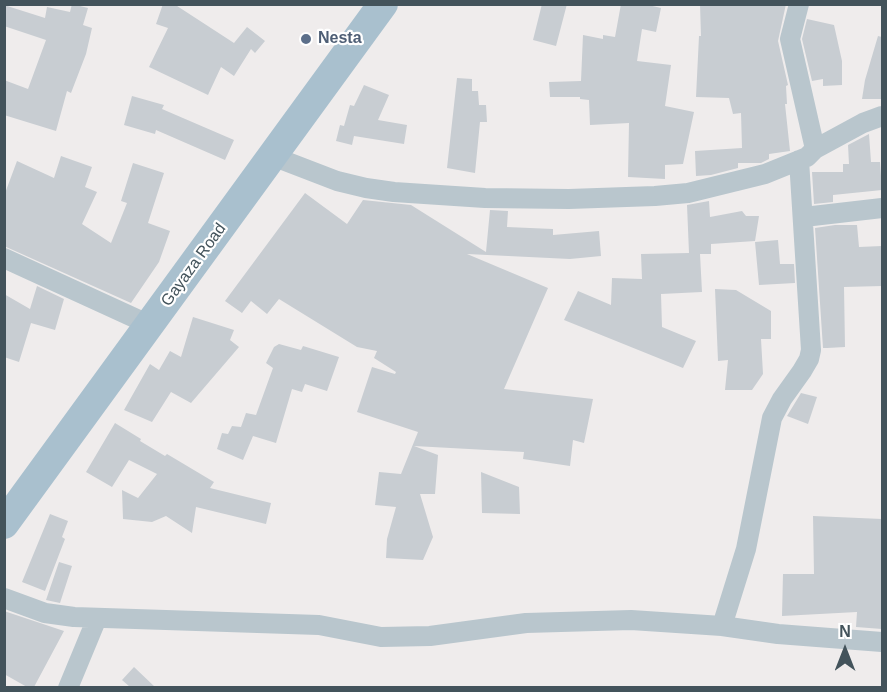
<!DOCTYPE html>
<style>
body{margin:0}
#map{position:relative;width:887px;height:692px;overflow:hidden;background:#efecec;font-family:Helvetica,sans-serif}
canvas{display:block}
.frame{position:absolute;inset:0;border:6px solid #43535b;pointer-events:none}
.north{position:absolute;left:815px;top:620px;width:60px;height:60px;-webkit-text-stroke:4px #fff;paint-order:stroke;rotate:0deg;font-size:16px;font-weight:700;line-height:24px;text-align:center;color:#43535b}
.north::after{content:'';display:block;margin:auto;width:21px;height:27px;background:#43535b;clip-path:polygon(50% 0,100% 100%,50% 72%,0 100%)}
</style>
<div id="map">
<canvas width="887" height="692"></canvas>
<div class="frame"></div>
<div class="north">N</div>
</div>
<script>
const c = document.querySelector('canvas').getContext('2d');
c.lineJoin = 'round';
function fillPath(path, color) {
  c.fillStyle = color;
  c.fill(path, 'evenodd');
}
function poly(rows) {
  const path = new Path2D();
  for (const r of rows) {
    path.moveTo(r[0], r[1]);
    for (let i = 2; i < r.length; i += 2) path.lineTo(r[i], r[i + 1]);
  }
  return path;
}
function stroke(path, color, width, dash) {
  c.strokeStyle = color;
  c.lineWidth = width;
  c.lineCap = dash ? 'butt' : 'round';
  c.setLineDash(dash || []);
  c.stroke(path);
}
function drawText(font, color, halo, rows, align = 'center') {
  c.font = font + ' Helvetica,sans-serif';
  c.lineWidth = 4.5;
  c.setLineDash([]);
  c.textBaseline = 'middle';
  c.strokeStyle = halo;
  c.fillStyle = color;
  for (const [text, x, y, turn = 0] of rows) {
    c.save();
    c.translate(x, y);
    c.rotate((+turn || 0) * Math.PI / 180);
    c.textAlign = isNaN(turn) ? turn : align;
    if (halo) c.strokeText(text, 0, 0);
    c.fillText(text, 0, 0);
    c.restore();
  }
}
fillPath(poly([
 [72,4,88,8,83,25,92,28,86,54,71,93,67,91,56,131,4,115,4,80,28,89,46,40,4,26,4,5,45,18,47,7,70,12],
 [163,4,174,4,234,43,247,27,265,41,255,53,251,49,234,76,221,67,208,95,149,67,168,28,156,24],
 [542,4,567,4,556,46,533,40],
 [621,4,644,4,661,8,656,32,642,29,637,61,671,65,665,106,694,112,683,164,665,165,665,179,628,177,629,123,590,125,589,100,580,99,580,97,550,97,549,82,581,81,583,35,603,39,603,35,615,37],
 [700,4,786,4,778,41,788,85,786,86,787,104,785,104,790,151,769,154,769,159,761,163,738,163,738,168,711,175,696,176,695,151,742,148,741,113,733,114,729,98,696,97,699,36,701,36],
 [807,19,834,25,842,61,842,85,823,86,823,79,812,81,802,39],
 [878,36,882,37,882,99,862,99,865,80],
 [457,78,472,79,472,91,478,91,479,105,486,105,487,122,480,122,475,173,447,168],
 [364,85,389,95,378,120,407,125,404,144,354,136,352,145,336,141,340,125,344,126,350,105,354,106],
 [132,96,164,105,162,109,234,140,225,160,156,130,155,134,124,125],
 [869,134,871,162,880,162,882,190,833,195,833,202,814,204,812,172,843,172,843,164,849,164,848,145],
 [61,156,92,167,85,187,97,192,82,224,111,243,127,203,121,201,133,163,164,173,148,223,170,231,159,262,131,303,4,246,4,196,17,161,54,178],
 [305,193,347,224,363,200,411,205,486,252,490,210,508,211,507,227,553,229,553,235,599,231,601,256,570,259,467,254,548,288,504,389,593,399,584,443,573,440,570,466,523,459,524,452,414,446,438,455,435,494,420,494,433,537,423,560,386,558,387,539,396,507,375,505,379,472,401,474,418,432,357,412,372,367,395,374,396,372,374,358,377,351,357,347,279,299,267,314,251,301,242,313,225,301],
 [709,201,710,217,742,211,746,216,759,216,755,241,711,244,711,254,700,254,702,292,661,294,662,327,696,341,683,368,564,320,578,291,611,305,612,278,642,279,641,254,689,253,687,205],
 [835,225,857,225,859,247,882,246,882,286,844,287,845,347,827,348,823,348,815,228],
 [778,240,780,264,794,264,795,283,759,285,755,242],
 [37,286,64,299,55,330,31,323,19,362,4,357,4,294,30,309],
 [715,289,736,290,771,311,771,339,761,339,763,374,752,390,725,390,728,360,718,361],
 [193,317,234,330,230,340,239,347,191,403,171,392,152,422,124,410,150,364,159,370,170,351,181,357],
 [279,344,301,350,303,346,339,357,327,391,305,384,302,392,292,389,276,443,253,436,243,460,217,449,222,433,228,434,232,426,241,427,246,413,256,415,273,368,266,363,274,347],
 [801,393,817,397,808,424,787,416],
 [115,423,141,439,140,441,165,456,167,454,214,482,210,488,271,503,266,524,196,507,192,533,166,516,152,522,123,519,122,490,138,498,157,474,129,460,112,487,86,472],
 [481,472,519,487,520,514,482,513],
 [50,514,68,521,62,537,65,539,45,591,22,582],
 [813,516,882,519,882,542,881,542,882,629,856,627,857,612,782,616,783,574,814,574],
 [59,562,72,566,60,603,46,600],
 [4,611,64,631,34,687,27,687,4,674],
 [134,667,155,687,130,687,122,680]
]), '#c8cdd2');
stroke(poly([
 [799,4,790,39,815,149],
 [272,156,337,181,366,188,394,192,485,198,569,199,655,196,688,193,765,174,807,157,815,149,863,123,882,116],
 [804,217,882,208],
 [4,258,150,325],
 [4,598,45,613,74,617,319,625,381,637,430,636,526,623,631,620,722,626,778,634,882,642],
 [722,626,746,549,772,418,782,399,802,371,809,359,811,350,799,160],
 [68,688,97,618]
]), '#b9c6cd', 20);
stroke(poly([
 [4,524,383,4]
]), '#a9c0ce', 30);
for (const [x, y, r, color] of [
 [306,39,6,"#5c6f8a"]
]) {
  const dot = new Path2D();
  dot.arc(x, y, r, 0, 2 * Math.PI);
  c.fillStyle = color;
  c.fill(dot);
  stroke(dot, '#fff', 2);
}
drawText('bold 16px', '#4e5e75', '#fff', [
 ["Nesta",318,39]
], 'left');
drawText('16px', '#43535b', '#fff', [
 ["Gayaza Road",194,265,-54]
]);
</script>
